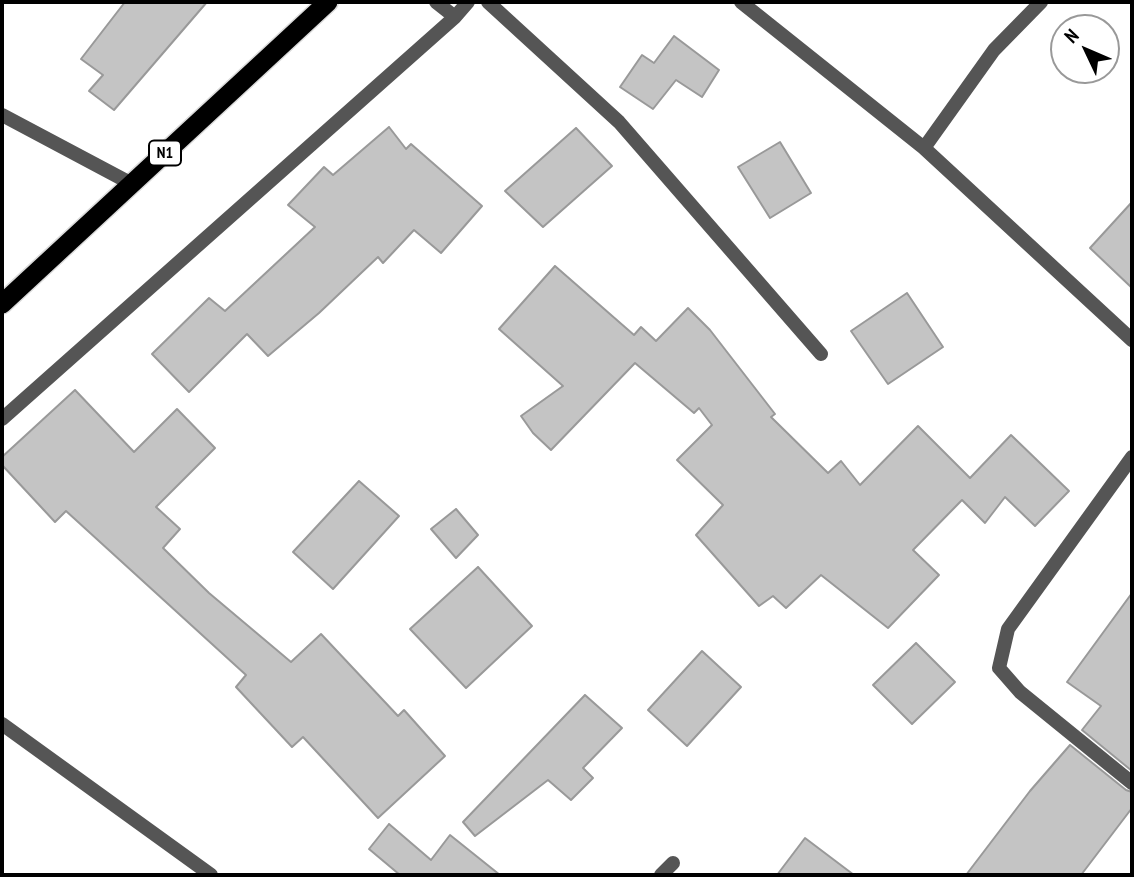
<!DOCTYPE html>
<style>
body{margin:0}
#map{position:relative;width:1134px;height:877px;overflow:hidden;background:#fff;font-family:"PT Sans Narrow",sans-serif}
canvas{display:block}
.frame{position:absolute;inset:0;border:4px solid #000;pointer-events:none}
.north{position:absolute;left:1050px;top:14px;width:70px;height:70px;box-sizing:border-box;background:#fff;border:2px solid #999;border-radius:50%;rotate:314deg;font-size:19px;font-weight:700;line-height:28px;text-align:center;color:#000}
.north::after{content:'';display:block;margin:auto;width:24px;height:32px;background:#000;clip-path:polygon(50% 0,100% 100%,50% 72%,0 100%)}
</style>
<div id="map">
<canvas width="1134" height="877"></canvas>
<div class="frame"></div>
<div class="north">N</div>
</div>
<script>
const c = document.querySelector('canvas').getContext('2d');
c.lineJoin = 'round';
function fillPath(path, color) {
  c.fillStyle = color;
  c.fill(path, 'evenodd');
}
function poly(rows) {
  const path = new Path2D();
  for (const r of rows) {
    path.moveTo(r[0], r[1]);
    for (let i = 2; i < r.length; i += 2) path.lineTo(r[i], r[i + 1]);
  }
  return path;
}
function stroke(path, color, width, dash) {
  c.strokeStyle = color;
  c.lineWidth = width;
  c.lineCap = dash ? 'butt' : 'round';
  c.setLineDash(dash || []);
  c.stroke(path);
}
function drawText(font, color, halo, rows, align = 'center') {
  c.font = font + ' "PT Sans Narrow",sans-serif';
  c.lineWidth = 6;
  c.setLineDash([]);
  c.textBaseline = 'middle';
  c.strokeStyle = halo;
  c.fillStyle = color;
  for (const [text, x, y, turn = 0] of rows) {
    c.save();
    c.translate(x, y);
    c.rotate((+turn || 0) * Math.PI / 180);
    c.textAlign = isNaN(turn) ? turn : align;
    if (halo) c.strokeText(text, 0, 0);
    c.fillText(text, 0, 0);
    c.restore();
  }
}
const building = poly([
 [125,2,207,2,114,110,89,91,103,75,81,59,125,2],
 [674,36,719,70,702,97,676,80,653,109,620,87,642,55,654,63,674,36],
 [389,127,406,149,411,144,482,206,441,253,414,230,383,263,378,257,319,313,268,356,247,334,189,392,152,354,209,298,225,311,315,227,288,205,324,167,333,175,389,127],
 [576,128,612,166,543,227,505,191,576,128],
 [780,142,811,193,770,218,738,167,780,142],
 [1132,202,1132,288,1090,248,1132,202],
 [555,266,634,335,641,327,656,341,688,308,710,330,775,414,771,417,828,473,841,461,860,485,918,426,970,478,1011,435,1069,491,1035,526,1005,497,985,523,962,500,913,550,939,575,888,628,821,575,786,608,773,596,759,606,696,535,723,505,677,460,712,425,699,408,694,413,635,363,551,450,533,433,521,416,563,386,499,329,555,266],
 [907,293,943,347,888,384,851,331,907,293],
 [75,390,134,452,177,409,215,448,156,507,180,529,163,548,209,593,291,662,321,634,398,716,404,710,445,756,378,818,303,737,292,747,236,687,246,675,66,511,55,522,2,465,2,457,75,390],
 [359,481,399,516,333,589,293,552,359,481],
 [456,509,478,535,456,558,431,529,456,509],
 [478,567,532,626,466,688,410,629,478,567],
 [1132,593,1132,771,1082,730,1101,706,1067,682,1132,593],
 [916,643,955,682,912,724,873,685,916,643],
 [702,651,741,687,687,746,648,710,702,651],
 [585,695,622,728,583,768,593,778,571,800,548,780,475,836,463,822,585,695],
 [1070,745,1126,790,1132,792,1132,808,1081,875,966,875,1030,791,1070,745],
 [389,824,431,860,450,835,500,875,400,875,369,849,389,824],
 [805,838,854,875,777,875,805,838]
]);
fillPath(building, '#c4c4c4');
stroke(building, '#999', 2);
const trunk = poly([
 [2,304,328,2]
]);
stroke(trunk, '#dbdbdb', 22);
stroke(poly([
 [2,115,132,184]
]), '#555', 14);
stroke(poly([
 [436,2,455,17],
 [488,2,619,122,821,354],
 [741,2,924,148,1132,340],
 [924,148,994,50,1041,2],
 [2,419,455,17,468,2],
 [1132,457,1008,629,999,668,1020,692,1132,783],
 [2,724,211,875],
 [661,875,673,863]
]), '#555', 14);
stroke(trunk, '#000', 19);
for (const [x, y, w] of [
 [165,153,32]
]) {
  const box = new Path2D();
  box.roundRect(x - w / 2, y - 12.5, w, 25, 5);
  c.fillStyle = '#fff';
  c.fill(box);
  stroke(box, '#000', 2);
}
drawText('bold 16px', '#000', null, [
 ["N1",165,153]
]);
</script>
